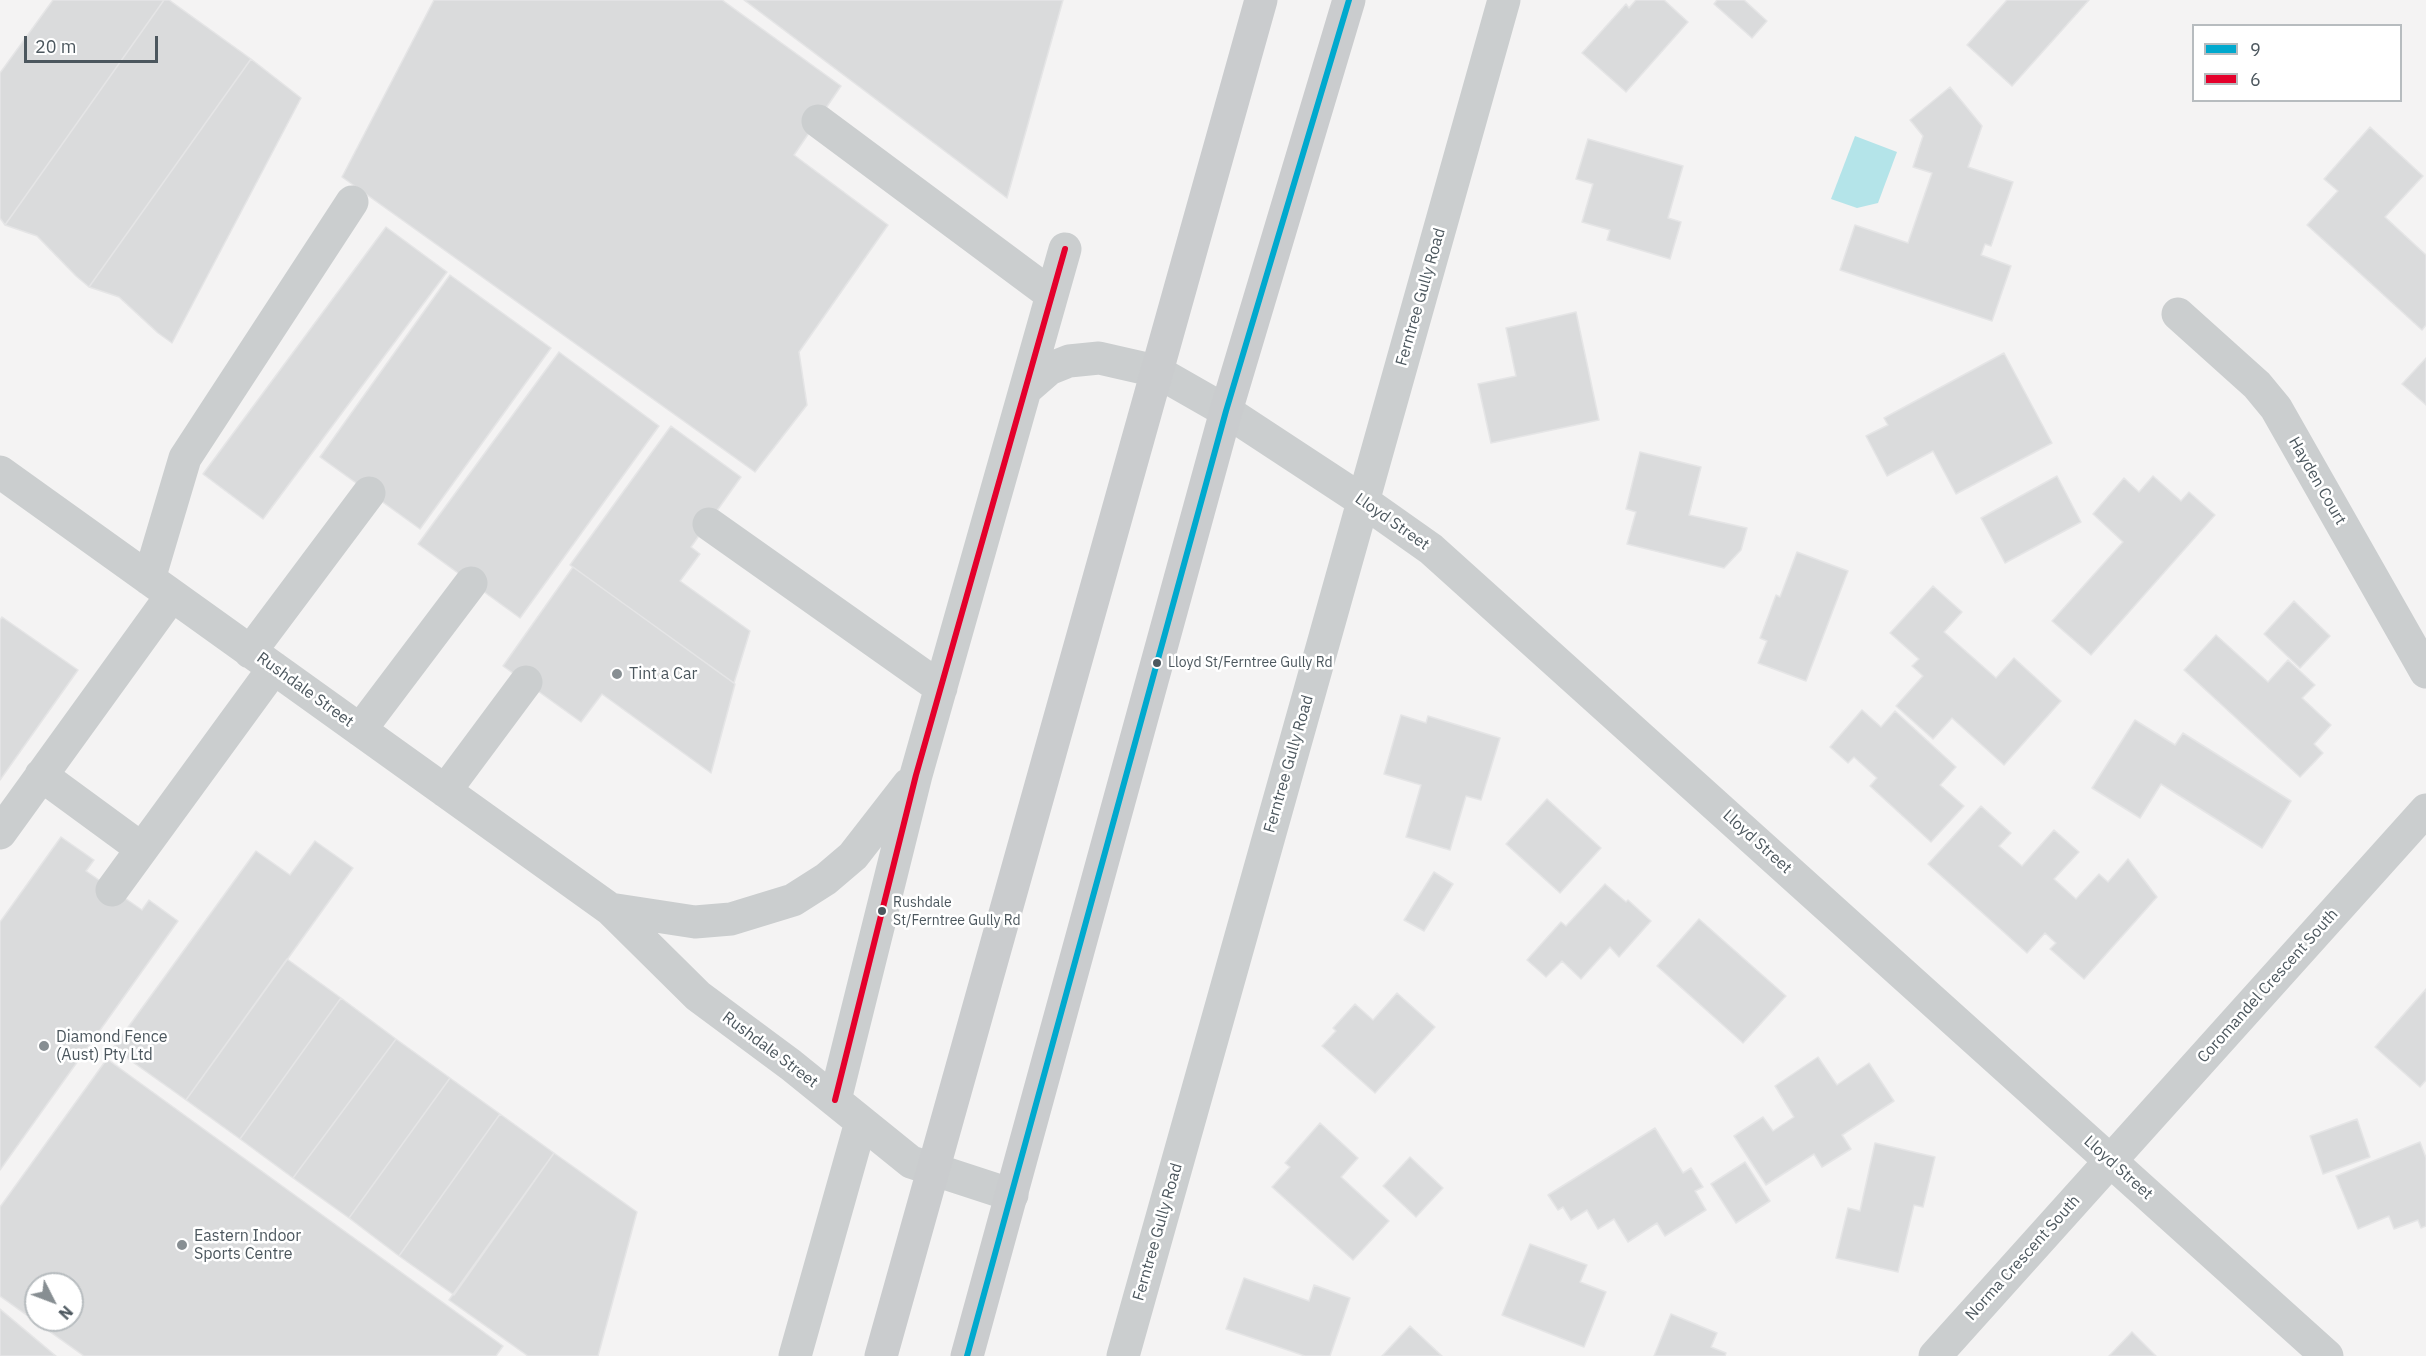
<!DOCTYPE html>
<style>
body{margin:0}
#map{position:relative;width:2426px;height:1356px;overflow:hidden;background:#f4f3f3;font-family:"IBM Plex Sans",sans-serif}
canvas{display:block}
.legend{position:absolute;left:2192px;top:24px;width:210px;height:78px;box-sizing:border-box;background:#fff;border:2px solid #b7bcbf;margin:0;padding:8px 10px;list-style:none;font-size:18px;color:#4c575e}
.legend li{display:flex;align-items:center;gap:12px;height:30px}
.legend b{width:30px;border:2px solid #b7bcbf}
.north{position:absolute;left:24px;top:1272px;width:60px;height:60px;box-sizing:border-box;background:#fff;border:2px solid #b7bcbf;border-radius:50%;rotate:132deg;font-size:16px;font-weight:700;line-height:24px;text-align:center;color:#4c575e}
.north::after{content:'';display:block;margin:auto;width:21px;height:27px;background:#878e92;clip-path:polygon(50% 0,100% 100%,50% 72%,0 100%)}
.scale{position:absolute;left:24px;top:36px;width:134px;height:27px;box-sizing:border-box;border:3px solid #4c575e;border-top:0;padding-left:8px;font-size:18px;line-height:21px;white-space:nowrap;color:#4c575e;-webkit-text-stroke:4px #fff;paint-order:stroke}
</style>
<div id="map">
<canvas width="2426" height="1356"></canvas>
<ul class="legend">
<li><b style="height:8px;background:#00a9ce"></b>9</li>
<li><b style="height:8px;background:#e4002b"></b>6</li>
</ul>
<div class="north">N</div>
<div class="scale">20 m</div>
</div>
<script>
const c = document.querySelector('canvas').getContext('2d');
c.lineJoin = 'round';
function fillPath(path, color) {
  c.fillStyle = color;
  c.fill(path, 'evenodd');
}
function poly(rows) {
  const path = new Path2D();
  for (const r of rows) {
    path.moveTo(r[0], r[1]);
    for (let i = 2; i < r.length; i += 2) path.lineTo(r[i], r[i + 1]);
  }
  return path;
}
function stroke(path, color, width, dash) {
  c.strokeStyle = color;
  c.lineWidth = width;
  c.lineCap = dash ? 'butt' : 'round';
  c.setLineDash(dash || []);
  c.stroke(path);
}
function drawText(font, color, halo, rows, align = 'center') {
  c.font = font + ' "IBM Plex Sans",sans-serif';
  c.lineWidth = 5;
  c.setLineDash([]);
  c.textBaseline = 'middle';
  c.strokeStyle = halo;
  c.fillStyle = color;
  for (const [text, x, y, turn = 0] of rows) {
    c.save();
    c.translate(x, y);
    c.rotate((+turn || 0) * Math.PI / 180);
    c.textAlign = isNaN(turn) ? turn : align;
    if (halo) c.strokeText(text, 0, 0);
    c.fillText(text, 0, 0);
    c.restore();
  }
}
fillPath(poly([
 [1855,136,1897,152,1878,203,1857,208,1831,199]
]), '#b4e4e9');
const building = poly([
 [53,0,164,0,5,225,0,218,0,73,53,0],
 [164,0,169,0,251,59,89,287,76,276,37,236,5,225,164,0],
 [434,0,722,0,841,86,794,155,888,225,799,352,807,405,755,472,342,177,434,0],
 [744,0,1063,0,1007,198,744,0],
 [1636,0,1664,0,1688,22,1626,92,1582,53,1626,4,1629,8,1636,0],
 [1717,0,1744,0,1767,21,1752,38,1714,4,1717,0],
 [2007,0,2089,0,2012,86,1967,45,2007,0],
 [251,59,301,98,172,343,158,333,119,297,89,287,251,59],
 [1950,87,1982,126,1968,167,2013,182,1991,246,1985,244,1981,255,2011,266,1992,321,1840,270,1855,225,1908,243,1932,173,1913,167,1923,136,1910,120,1950,87],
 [2370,127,2423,176,2385,217,2426,255,2426,325,2422,330,2307,225,2338,191,2324,179,2370,127],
 [1588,139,1683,166,1668,218,1681,222,1670,259,1607,240,1610,230,1582,222,1593,184,1576,179,1588,139],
 [386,227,447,272,263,519,203,474,386,227],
 [450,275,551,348,420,529,320,457,450,275],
 [1576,312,1599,420,1491,443,1478,384,1516,376,1506,328,1576,312],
 [559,352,659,426,520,618,418,544,559,352],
 [2004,353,2052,443,1956,494,1933,451,1887,476,1866,436,1888,425,1884,418,2004,353],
 [2426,358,2426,405,2402,384,2426,358],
 [671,426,741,477,691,547,700,554,680,581,750,631,734,683,570,565,671,426],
 [1640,452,1701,467,1689,515,1747,528,1741,550,1724,568,1627,544,1636,512,1626,509,1640,452],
 [2057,476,2081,522,2005,563,1981,518,2057,476],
 [2153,476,2181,501,2189,492,2215,515,2091,655,2052,621,2123,542,2093,514,2124,478,2139,492,2153,476],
 [1797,552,1848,571,1806,681,1758,663,1767,641,1760,638,1776,595,1780,597,1797,552],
 [573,567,735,684,711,773,602,694,581,722,503,666,573,567],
 [1933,586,1962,612,1944,632,1996,678,2014,658,2061,701,2004,765,1952,718,1933,739,1896,706,1923,676,1912,666,1919,659,1890,633,1933,586],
 [2294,601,2330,636,2300,668,2264,634,2294,601],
 [2,617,78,670,0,780,0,620,2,617],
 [2216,635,2268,682,2288,660,2315,685,2302,698,2331,725,2314,744,2323,753,2300,777,2184,670,2216,635],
 [1862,710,1881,727,1895,711,1956,767,1940,785,1964,806,1931,842,1870,786,1877,778,1854,757,1848,763,1830,747,1862,710],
 [1401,715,1426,723,1428,716,1500,738,1481,800,1466,796,1450,850,1406,837,1421,785,1384,774,1401,715],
 [2135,720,2175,745,2183,733,2291,801,2262,848,2161,784,2140,818,2092,788,2135,720],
 [1547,799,1601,848,1560,893,1506,844,1547,799],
 [1981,806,2011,833,1999,846,2022,866,2054,830,2079,852,2054,879,2076,899,2099,874,2108,882,2128,859,2157,897,2084,979,2050,949,2056,943,2045,933,2027,953,1928,864,1981,806],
 [61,837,94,860,86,871,142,910,149,900,178,921,0,1170,0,922,61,837],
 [315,841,353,868,186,1100,113,1048,256,851,290,875,315,841],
 [1434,872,1453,884,1424,931,1404,920,1434,872],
 [1605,884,1626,902,1628,900,1651,921,1619,957,1610,947,1581,979,1562,961,1546,977,1527,960,1561,922,1566,926,1605,884],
 [1699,919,1786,996,1743,1043,1657,966,1699,919],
 [287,959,341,998,240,1139,186,1100,287,959],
 [2426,989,2426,1080,2420,1087,2375,1047,2426,989],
 [1397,993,1435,1027,1375,1093,1322,1046,1336,1031,1333,1028,1355,1004,1373,1020,1397,993],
 [341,998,396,1039,293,1178,240,1139,341,998],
 [396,1039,450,1078,349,1218,293,1178,396,1039],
 [1818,1057,1837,1085,1869,1063,1894,1101,1842,1135,1851,1149,1822,1167,1814,1154,1766,1185,1734,1136,1763,1117,1773,1131,1794,1117,1775,1086,1818,1057],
 [107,1059,503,1346,496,1356,84,1356,0,1296,0,1207,107,1059],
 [36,1284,72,1284,72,1320,36,1320,36,1284],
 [450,1078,500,1114,399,1256,349,1218,450,1078],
 [500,1114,554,1153,454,1295,399,1256,500,1114],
 [2357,1119,2370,1157,2323,1174,2310,1136,2357,1119],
 [1320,1123,1358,1158,1341,1177,1389,1221,1353,1260,1272,1187,1290,1167,1285,1163,1320,1123],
 [1655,1128,1683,1173,1691,1168,1703,1187,1695,1191,1706,1210,1665,1236,1657,1223,1628,1242,1614,1219,1598,1229,1587,1210,1571,1220,1563,1207,1558,1210,1548,1195,1655,1128],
 [2420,1142,2426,1158,2426,1226,2421,1228,2418,1220,2394,1229,2389,1216,2358,1229,2336,1176,2420,1142],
 [1875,1143,1935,1157,1923,1207,1914,1205,1898,1272,1836,1258,1848,1208,1860,1211,1875,1143],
 [554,1153,637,1212,598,1356,528,1356,449,1300,554,1153],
 [1410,1157,1443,1188,1416,1217,1383,1186,1410,1157],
 [1745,1162,1770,1201,1736,1223,1711,1184,1745,1162],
 [1530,1244,1587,1265,1580,1282,1606,1292,1584,1347,1502,1315,1530,1244],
 [1244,1278,1309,1301,1314,1285,1350,1298,1330,1356,1305,1356,1226,1329,1244,1278],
 [0,1309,56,1356,0,1356,0,1309],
 [1671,1314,1717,1333,1711,1347,1726,1353,1725,1356,1654,1356,1671,1314],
 [1410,1326,1442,1356,1382,1356,1410,1326],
 [2132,1332,2156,1356,2109,1356,2132,1332]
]);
fillPath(building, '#dadbdc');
stroke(building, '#e5e5e6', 1.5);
stroke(poly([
 [818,121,1052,295],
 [2178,314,2257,385,2276,408,2426,672],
 [1026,389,1049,369,1069,361,1099,358,1156,371,1226,411,1363,501,1431,549,2327,1356],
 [0,472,610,909,698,996,791,1065,911,1162,1012,1195],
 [709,524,941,688],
 [149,579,185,458,352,202],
 [250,652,369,493],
 [360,730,471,583],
 [41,775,142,849],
 [445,791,526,682],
 [0,833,172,595],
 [112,890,274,668],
 [610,909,695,922,731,919,793,900,826,879,853,856,909,784],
 [835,1100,916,775,1065,249],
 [795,1356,861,1122],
 [1123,1356,1504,0],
 [1935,1356,2426,810]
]), '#cbcecf', 33);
stroke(poly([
 [881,1356,1261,0],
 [967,1356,1226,411,1349,0]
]), '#caccce', 33);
stroke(poly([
 [967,1356,1226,411,1349,0]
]), '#00a9ce', 6);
stroke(poly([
 [835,1100,916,775,1065,249]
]), '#e4002b', 6);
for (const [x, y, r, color] of [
 [1157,663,5,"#4c575e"],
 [617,674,6,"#878e92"],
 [882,911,5,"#4c575e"],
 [44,1046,6,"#878e92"],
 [182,1245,6,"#878e92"]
]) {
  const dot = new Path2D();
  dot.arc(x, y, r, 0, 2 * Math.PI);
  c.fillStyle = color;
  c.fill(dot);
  stroke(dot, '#fff', 2);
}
drawText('14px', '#4c575e', '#fff', [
 ["Lloyd St/Ferntree Gully Rd",1168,663],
 ["Rushdale",893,903],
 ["St/Ferntree Gully Rd",893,921]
], 'left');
drawText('16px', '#4c575e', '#fff', [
 ["Ferntree Gully Road",1421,297,-74],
 ["Hayden Court",2317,481,60],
 ["Lloyd Street",1392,522,35],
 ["Rushdale Street",305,690,36],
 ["Ferntree Gully Road",1289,764,-74],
 ["Lloyd Street",1757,842,42],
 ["Coromandel Crescent South",2268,986,-48],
 ["Rushdale Street",770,1050,37],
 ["Lloyd Street",2118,1168,42],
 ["Ferntree Gully Road",1158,1232,-74],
 ["Norma Crescent South",2023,1258,-48]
]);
drawText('16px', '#4c575e', '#fff', [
 ["Tint a Car",629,674],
 ["Diamond Fence",56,1037],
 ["(Aust) Pty Ltd",56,1055],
 ["Eastern Indoor",194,1236],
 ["Sports Centre",194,1254]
], 'left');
</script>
